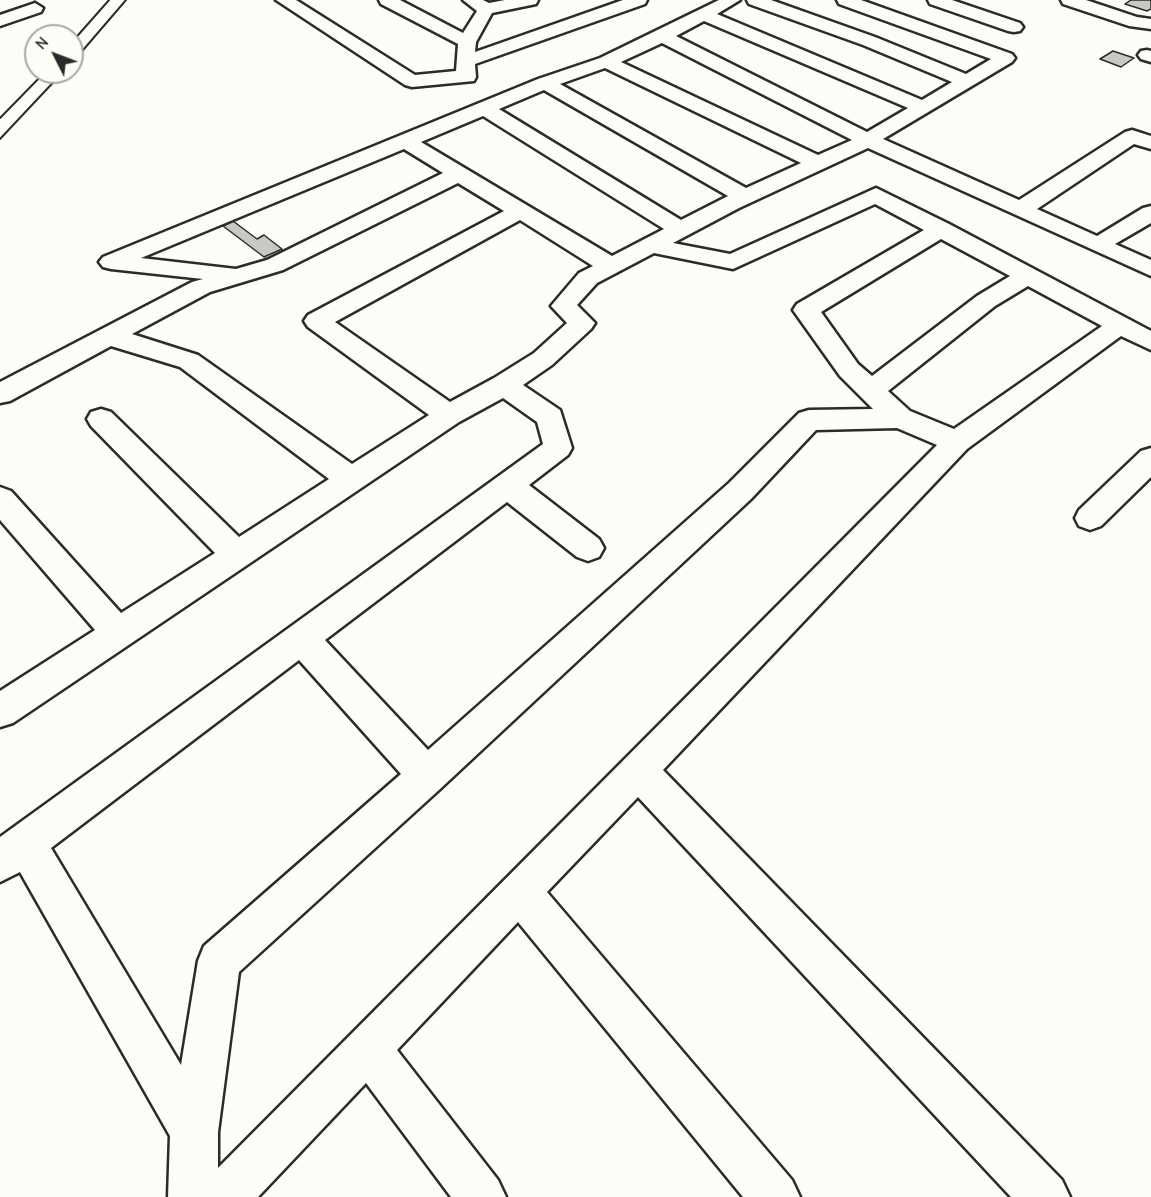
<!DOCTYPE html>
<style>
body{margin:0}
#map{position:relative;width:1151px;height:1197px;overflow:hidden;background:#fdfcf7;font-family:"Comic Neue",sans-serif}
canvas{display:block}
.north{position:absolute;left:24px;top:24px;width:60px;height:60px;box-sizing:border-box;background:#fdfcf7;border:2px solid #a9a8a5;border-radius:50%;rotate:312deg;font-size:16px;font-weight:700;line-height:24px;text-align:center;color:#2b2b2b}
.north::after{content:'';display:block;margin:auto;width:21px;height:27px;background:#2b2b2b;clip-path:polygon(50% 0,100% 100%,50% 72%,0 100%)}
</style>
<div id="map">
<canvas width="1151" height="1197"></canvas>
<div class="north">N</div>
</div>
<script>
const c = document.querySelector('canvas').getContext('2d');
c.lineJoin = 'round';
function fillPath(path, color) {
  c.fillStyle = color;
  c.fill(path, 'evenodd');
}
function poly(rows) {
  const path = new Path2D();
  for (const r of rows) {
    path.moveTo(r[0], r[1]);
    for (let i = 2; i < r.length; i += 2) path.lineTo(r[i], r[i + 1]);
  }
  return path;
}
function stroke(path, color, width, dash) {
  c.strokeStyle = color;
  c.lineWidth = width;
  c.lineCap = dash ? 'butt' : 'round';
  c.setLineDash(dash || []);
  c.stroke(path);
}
const building = poly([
 [1131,0,1151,0,1151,9,1147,11,1125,4,1131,0],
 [1113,51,1134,58,1121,67,1100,59,1113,51],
 [233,221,257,239,264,235,282,249,264,257,223,226,233,221]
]);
fillPath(building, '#c9c8c4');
stroke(building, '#2b2b2b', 1.5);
const street = poly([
 [276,0,296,0,415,75,456,71,458,44,381,4,379,0,400,0,463,33,477,11,463,0,483,0,489,3,505,0,538,0,536,4,492,13,476,42,475,52,623,0,647,0,645,4,475,64,476,77,474,81,412,87,405,85,276,0],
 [719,0,740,0,717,14,922,100,952,82,863,45,749,4,747,0,771,0,875,37,966,74,991,59,839,4,837,0,861,0,1012,54,1015,58,1012,62,883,139,1019,200,1125,132,1132,130,1151,136,1151,149,1134,144,1037,209,1097,236,1143,208,1151,206,1151,223,1115,244,1151,260,1151,276,868,148,739,208,673,243,730,254,876,188,949,224,1151,331,1151,350,1121,336,967,449,663,770,1062,1180,1070,1197,1011,1197,638,797,547,892,792,1180,800,1197,743,1197,518,922,397,1050,498,1180,506,1197,451,1197,366,1083,258,1197,168,1197,170,1136,20,872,0,882,0,837,543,444,537,422,503,398,459,422,13,723,0,727,0,691,95,630,0,520,0,487,11,491,121,613,215,553,91,426,87,419,91,412,101,409,111,412,239,537,329,479,180,367,111,346,10,401,0,403,0,382,192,282,203,279,111,269,103,267,99,262,103,257,538,79,600,58,719,0],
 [704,21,908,108,867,132,676,36,704,21],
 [662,43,852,140,818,155,621,62,662,43],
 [605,68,801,163,746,188,560,84,605,68],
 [544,90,728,196,681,220,499,109,544,90],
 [483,116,664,229,612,256,421,142,483,116],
 [404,149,443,173,267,260,236,269,141,258,404,149],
 [458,183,504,211,308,315,304,321,308,327,429,415,352,464,198,355,132,334,210,292,283,270,458,183],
 [875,204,924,230,797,304,793,310,840,376,873,409,809,410,799,413,729,483,428,750,325,640,507,502,577,557,588,561,599,557,604,548,599,539,529,485,568,455,572,448,560,410,523,385,552,365,591,329,595,323,577,305,597,283,654,253,733,269,875,204],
 [520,220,593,266,579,273,551,306,567,323,534,353,494,378,450,402,335,322,520,220],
 [941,239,1010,276,977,296,872,376,858,364,821,312,941,239],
 [1028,286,1102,326,954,429,910,411,888,391,995,306,1028,286],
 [897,428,937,445,218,1168,218,1132,239,972,440,789,751,499,816,430,897,428],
 [299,660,401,774,204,946,198,961,181,1065,51,848,299,660],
 [928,0,952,0,1020,23,1023,27,1020,31,1014,32,1008,31,930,4,928,0],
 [1061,0,1086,0,1137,17,1151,19,1151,29,1129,26,1063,4,1061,0],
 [35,3,43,8,41,12,0,26,0,15,35,3],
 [1147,50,1151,51,1151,62,1141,59,1138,55,1141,51,1147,50],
 [1151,448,1151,477,1101,526,1090,530,1079,526,1075,518,1079,510,1141,451,1151,448]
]);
stroke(street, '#2b2b2b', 5);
fillPath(street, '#fdfcf7');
stroke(poly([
 [72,42,109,0],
 [72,63,126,0],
 [0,118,45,72],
 [0,139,63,72]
]), '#2b2b2b', 2);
</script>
